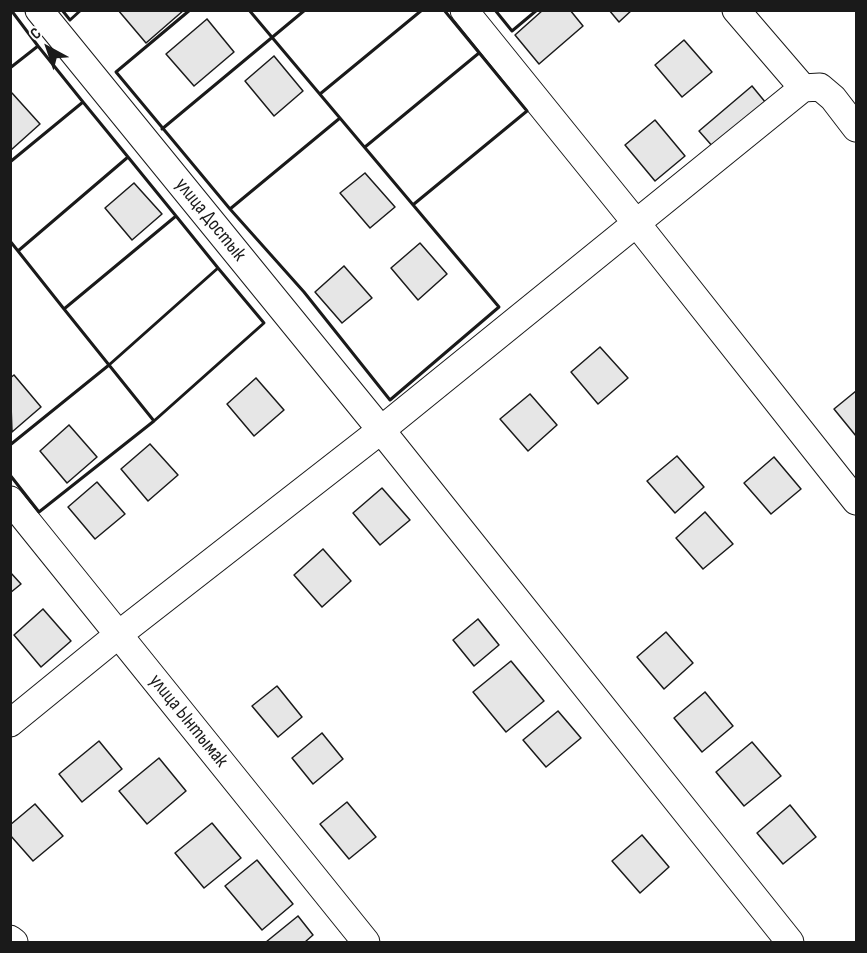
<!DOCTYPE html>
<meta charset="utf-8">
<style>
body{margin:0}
#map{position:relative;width:867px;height:953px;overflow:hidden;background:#fff;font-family:"Sofia Sans Condensed",sans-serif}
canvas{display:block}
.frame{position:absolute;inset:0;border:12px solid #1a1a1a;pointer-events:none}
.north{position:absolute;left:18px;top:18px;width:60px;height:60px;-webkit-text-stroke:4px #fff;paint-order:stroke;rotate:320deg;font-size:16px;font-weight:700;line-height:24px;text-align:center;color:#1a1a1a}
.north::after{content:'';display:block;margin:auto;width:21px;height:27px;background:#1a1a1a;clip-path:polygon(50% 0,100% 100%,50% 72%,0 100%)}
</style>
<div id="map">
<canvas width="867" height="953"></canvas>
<div class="frame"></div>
<div class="north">С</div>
</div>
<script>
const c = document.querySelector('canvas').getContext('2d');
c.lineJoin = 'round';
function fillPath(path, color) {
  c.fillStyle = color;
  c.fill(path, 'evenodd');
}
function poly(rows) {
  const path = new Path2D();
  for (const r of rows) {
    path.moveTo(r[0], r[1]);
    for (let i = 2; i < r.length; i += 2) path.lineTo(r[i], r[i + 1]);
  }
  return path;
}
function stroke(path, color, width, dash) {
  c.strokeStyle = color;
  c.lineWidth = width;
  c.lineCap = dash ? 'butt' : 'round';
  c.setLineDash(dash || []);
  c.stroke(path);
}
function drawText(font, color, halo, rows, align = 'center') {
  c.font = font + ' "Sofia Sans Condensed",sans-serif';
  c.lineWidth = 4.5;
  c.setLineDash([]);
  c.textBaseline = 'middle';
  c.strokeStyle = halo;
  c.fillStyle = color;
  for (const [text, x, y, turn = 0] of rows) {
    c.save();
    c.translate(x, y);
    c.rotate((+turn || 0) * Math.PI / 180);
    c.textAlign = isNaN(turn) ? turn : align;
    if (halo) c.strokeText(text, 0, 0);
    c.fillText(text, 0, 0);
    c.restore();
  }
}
const building = poly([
 [118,10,184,10,146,43,118,10],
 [543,10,570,10,583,26,539,64,515,35,543,10],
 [609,10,632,10,619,22,609,10],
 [207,19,234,52,194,86,166,54,207,19],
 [684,40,712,72,682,97,655,65,684,40],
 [274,56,303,91,274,116,245,81,274,56],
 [752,86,766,103,714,148,699,131,752,86],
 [12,93,40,124,11,150,10,94,12,93],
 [655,120,685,156,655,181,625,145,655,120],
 [365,173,395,207,370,228,340,193,365,173],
 [134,183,162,214,132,240,105,208,134,183],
 [420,243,447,274,418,300,391,268,420,243],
 [344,266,372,298,342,323,315,292,344,266],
 [600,347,628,378,598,404,571,372,600,347],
 [14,375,41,407,12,432,10,378,14,375],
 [256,378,284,410,254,436,227,404,256,378],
 [856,391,856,436,834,409,856,391],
 [530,394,557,425,528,451,500,419,530,394],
 [69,425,97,457,67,483,40,451,69,425],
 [150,444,178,475,148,501,121,469,150,444],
 [677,456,704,487,675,513,647,481,677,456],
 [774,457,801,489,771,514,744,483,774,457],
 [97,482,125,514,95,539,68,507,97,482],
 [382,488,410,520,380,545,353,513,382,488],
 [705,512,733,544,703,569,676,538,705,512],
 [323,549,351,581,322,607,294,575,323,549],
 [10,572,21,584,10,593,10,572],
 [43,609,71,641,41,667,14,635,43,609],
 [478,619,499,645,474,666,453,640,478,619],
 [666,632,693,663,664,689,637,657,666,632],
 [511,661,544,701,506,732,473,692,511,661],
 [277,686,302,717,278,737,252,706,277,686],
 [705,692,733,726,702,752,674,718,705,692],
 [558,711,581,738,546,767,523,740,558,711],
 [322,733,343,759,313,784,292,758,322,733],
 [99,741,122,769,82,802,59,774,99,741],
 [752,742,781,776,744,806,716,772,752,742],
 [159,758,186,791,147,824,119,791,159,758],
 [347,802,376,837,349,859,320,824,347,802],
 [35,804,63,836,33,861,10,835,10,825,35,804],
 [790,805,816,837,783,864,757,833,790,805],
 [212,823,241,858,204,888,175,853,212,823],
 [642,835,669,867,640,893,612,861,642,835],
 [257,860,293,904,262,930,225,886,257,860],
 [298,916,313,935,305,942,266,942,298,916]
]);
fillPath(building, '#e6e6e6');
stroke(building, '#1a1a1a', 1.5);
const minor = poly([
 [39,10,381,430,790,942],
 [464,10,637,224,856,501],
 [736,10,803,88],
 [10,500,366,942],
 [10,723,118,635,381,430,803,88,820,87,833,98,856,128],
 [10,939,14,942]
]);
stroke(minor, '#1a1a1a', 29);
stroke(minor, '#fff', 27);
stroke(poly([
 [62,10,70,20,81,10],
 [190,10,116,72,230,209,304,292,390,400,499,307,249,10],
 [495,10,512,31,537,10],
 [10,68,38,46,11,10],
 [320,94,422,10],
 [162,129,305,10],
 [365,147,479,53],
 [10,162,83,102,38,46],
 [414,204,527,111,444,10],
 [230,209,340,118],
 [10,241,18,251,128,157,83,102],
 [18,251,64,309,176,216,128,157],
 [64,309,109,365,218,268,176,216],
 [10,445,109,365,154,421,264,323,218,268],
 [10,475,39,512,154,421]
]), '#1a1a1a', 3);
drawText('20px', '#1a1a1a', '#fff', [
 ["улица Достык",210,220,51],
 ["улица Ынтымак",188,721,51]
]);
</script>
